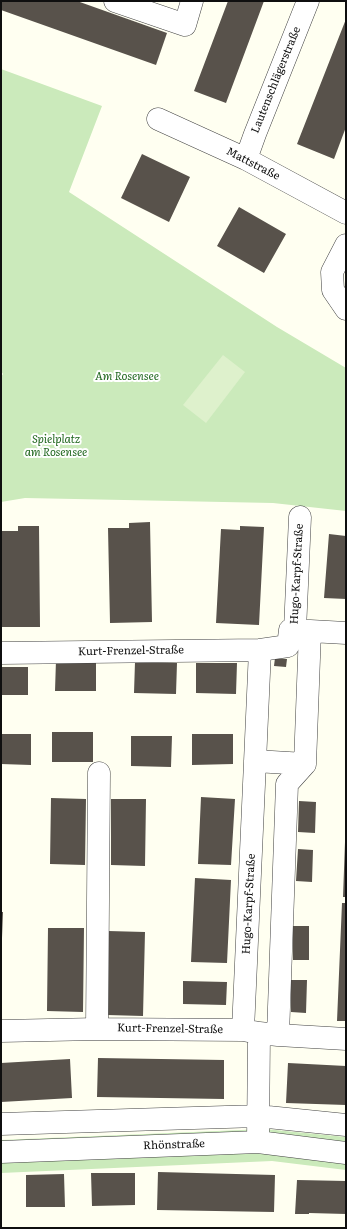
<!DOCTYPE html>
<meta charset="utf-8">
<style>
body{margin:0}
#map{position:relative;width:347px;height:1229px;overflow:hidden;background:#fffff1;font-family:Literata,serif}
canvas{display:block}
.frame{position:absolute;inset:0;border:2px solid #0f0f0f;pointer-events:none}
</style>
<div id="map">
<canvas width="347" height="1229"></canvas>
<div class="frame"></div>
</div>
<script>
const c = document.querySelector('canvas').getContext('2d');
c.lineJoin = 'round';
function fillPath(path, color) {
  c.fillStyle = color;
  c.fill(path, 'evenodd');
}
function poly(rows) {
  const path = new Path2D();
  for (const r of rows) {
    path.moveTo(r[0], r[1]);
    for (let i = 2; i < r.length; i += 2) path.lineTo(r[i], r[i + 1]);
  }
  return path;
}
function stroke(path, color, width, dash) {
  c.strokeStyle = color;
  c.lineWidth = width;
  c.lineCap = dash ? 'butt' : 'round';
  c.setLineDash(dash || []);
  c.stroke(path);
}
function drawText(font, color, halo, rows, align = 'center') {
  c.font = font + ' Literata,serif';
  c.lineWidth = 4;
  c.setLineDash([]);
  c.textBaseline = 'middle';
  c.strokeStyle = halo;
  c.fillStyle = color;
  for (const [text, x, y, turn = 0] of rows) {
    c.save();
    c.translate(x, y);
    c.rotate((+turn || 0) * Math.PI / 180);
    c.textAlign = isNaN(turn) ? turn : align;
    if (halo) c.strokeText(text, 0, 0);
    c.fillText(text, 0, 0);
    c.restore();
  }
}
fillPath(poly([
 [1,69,102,106,69,192,277,327,346,368,346,511,273,503,25,498,1,502,1,377,3,374,1,371],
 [265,1129,346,1137,346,1170,272,1161,1,1173,1,1140]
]), '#cbeabb');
fillPath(poly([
 [223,355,245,372,206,423,183,405]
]), '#def1cc');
fillPath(poly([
 [2,1,77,1,167,33,156,65,1,10],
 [228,1,264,1,226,103,194,91],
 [346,19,346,127,334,159,297,144],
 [142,154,190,177,169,222,121,198],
 [239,207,286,234,264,273,217,246],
 [150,522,152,622,110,623,108,528,129,528,129,523],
 [18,526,39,526,40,627,1,627,1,531,18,531],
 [240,526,264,527,259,625,216,623,221,529,240,530],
 [329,534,346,536,346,599,324,598],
 [275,658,287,659,286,667,274,666],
 [56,660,96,661,96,691,55,691],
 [135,662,177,663,176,694,134,693],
 [196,663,237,663,236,694,196,693],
 [1,667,28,667,28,695,1,695],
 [52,732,93,732,93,762,52,762],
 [1,734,31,734,31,765,1,764],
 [192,734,233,734,233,764,192,765],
 [131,736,172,736,171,767,131,766],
 [201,797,235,799,231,865,198,864],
 [51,798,86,799,85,865,50,864],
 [111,799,146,799,145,866,111,865],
 [299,801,316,802,315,833,298,832],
 [345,842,346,842,346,897,343,897],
 [298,849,313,850,312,882,296,881],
 [195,878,231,880,227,963,191,962],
 [342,903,346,903,346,1021,337,1021],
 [1,912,3,912,2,938,1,938],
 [293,926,309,926,309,960,293,960],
 [48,928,84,928,83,1012,47,1011],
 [108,931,145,932,143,1016,107,1015],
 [291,980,307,980,306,1013,291,1012],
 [183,981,227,982,226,1005,183,1004],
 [98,1058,224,1060,224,1099,97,1097],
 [70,1059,72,1098,1,1102,1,1063],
 [288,1063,346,1066,346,1105,286,1103],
 [158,1172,275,1175,274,1212,157,1210],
 [91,1173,135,1173,135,1205,92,1206],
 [64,1174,65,1207,26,1207,26,1175],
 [297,1180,346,1181,346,1214,309,1213,309,1214,295,1214]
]), '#58524b');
const minor = poly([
 [115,1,185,25,192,1],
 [158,119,246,159,346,213],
 [246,159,255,134,308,1],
 [346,245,332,272,333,290,346,309],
 [295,630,300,517],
 [310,631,346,633],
 [1,653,260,650],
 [255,761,305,764],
 [97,1029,99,773],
 [1,1031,97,1029,243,1030],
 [278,1035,346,1039],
 [1,1124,258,1116,346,1125],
 [258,1142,259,1033,278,1035,287,784,305,764,310,631,290,630,288,646,260,650,243,1030,259,1033],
 [1,1152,258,1142,346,1153]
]);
stroke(minor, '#424242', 23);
stroke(minor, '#fff', 22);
drawText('11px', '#0f0f0f', '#fff', [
 ["Lautenschlägerstraße",276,80,-68],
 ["Mattstraße",253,164,27],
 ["Hugo-Karpf-Straße",297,574,-87],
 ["Kurt-Frenzel-Straße",131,651,-1],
 ["Hugo-Karpf-Straße",249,904,-87],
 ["Kurt-Frenzel-Straße",170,1029,1],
 ["Rhönstraße",174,1145,-2]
]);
drawText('italic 11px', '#21671f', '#fff', [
 ["Am Rosensee",127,377],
 ["Spielplatz",56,440],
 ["am Rosensee",56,453]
]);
</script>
